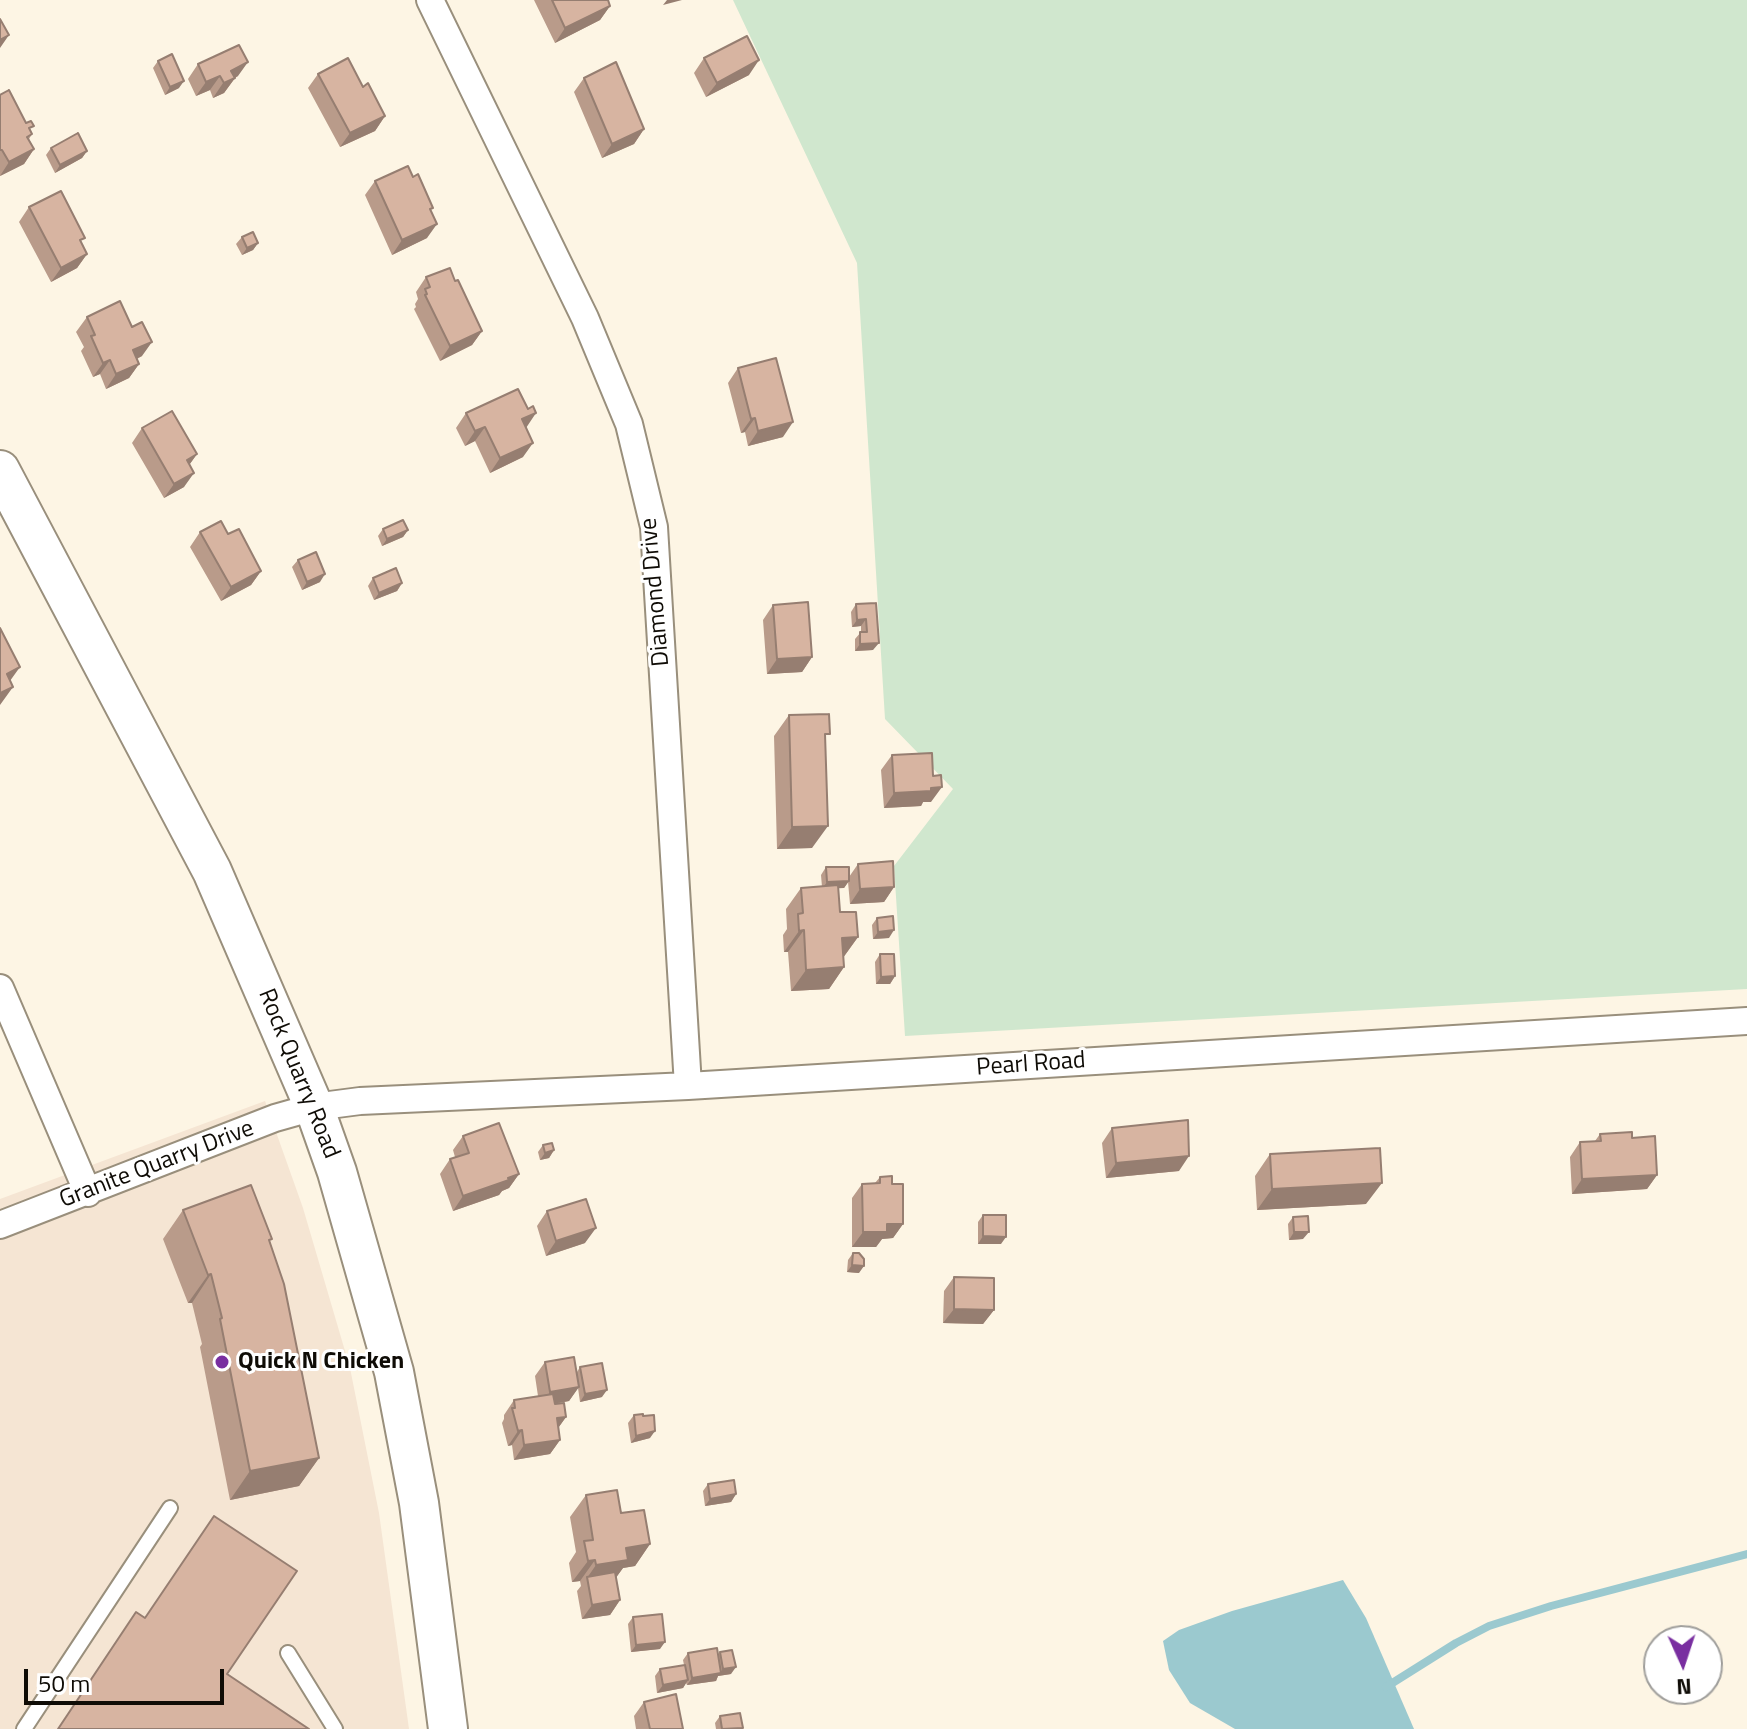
<!DOCTYPE html>
<style>
body{margin:0}
#map{position:relative;width:1747px;height:1729px;overflow:hidden;background:#fdf5e4;font-family:"Titillium Web",sans-serif}
canvas{display:block}
.north{position:absolute;left:1643px;top:1625px;width:80px;height:80px;box-sizing:border-box;background:#fff;border:2px solid #9f9e9b;border-radius:50%;rotate:177deg;font-size:22px;font-weight:700;line-height:32px;text-align:center;color:#0f0c06}
.north::after{content:'';display:block;margin:auto;width:28px;height:36px;background:#792ea0;clip-path:polygon(50% 0,100% 100%,50% 72%,0 100%)}
.scale{position:absolute;left:24px;top:1669px;width:200px;height:36px;box-sizing:border-box;border:4px solid #0f0c06;border-top:0;padding-left:10px;font-size:24px;line-height:28px;white-space:nowrap;color:#0f0c06;-webkit-text-stroke:6px #fff;paint-order:stroke}
</style>
<div id="map">
<canvas width="1747" height="1729"></canvas>
<div class="north">N</div>
<div class="scale">50 m</div>
</div>
<script>
const c = document.querySelector('canvas').getContext('2d');
c.lineJoin = 'round';
function fillPath(path, color) {
  c.fillStyle = color;
  c.fill(path, 'evenodd');
}
function poly(rows) {
  const path = new Path2D();
  for (const r of rows) {
    path.moveTo(r[0], r[1]);
    for (let i = 2; i < r.length; i += 2) path.lineTo(r[i], r[i + 1]);
  }
  return path;
}
function stroke(path, color, width, dash) {
  c.strokeStyle = color;
  c.lineWidth = width;
  c.lineCap = dash ? 'butt' : 'round';
  c.setLineDash(dash || []);
  c.stroke(path);
}
function drawText(font, color, halo, rows, align = 'center') {
  c.font = font + ' "Titillium Web",sans-serif';
  c.lineWidth = 6;
  c.setLineDash([]);
  c.textBaseline = 'middle';
  c.strokeStyle = halo;
  c.fillStyle = color;
  for (const [text, x, y, turn = 0] of rows) {
    c.save();
    c.translate(x, y);
    c.rotate((+turn || 0) * Math.PI / 180);
    c.textAlign = isNaN(turn) ? turn : align;
    if (halo) c.strokeText(text, 0, 0);
    c.fillText(text, 0, 0);
    c.restore();
  }
}
fillPath(poly([
 [265,1101,303,1208,350,1368,379,1513,409,1729,0,1729,0,1199]
]), '#f5e5d3');
fillPath(poly([
 [733,0,1747,0,1747,989,905,1036,894,866,953,789,885,719,857,263]
]), '#d0e7ce');
fillPath(poly([
 [1343,1580,1366,1618,1414,1729,1235,1729,1190,1703,1169,1670,1163,1641,1179,1630,1232,1611]
]), '#9bc9cf');
stroke(poly([
 [1386,1687,1456,1643,1489,1626,1551,1606,1747,1554]
]), '#9bc9cf', 8);
const service = poly([
 [288,1653,335,1729],
 [24,1729,170,1508]
]);
const minor = poly([
 [430,0,585,318,629,424,654,527,688,1086],
 [0,988,88,1193],
 [0,1225,275,1118,314,1107,360,1101,688,1086,1747,1021]
]);
const secondary = poly([
 [0,470,212,871,314,1107,337,1172,394,1372,419,1503,448,1729]
]);
stroke(service, '#998f7c', 18);
stroke(minor, '#998f7c', 30);
stroke(secondary, '#998f7c', 42);
stroke(service, '#fff', 14);
stroke(minor, '#fff', 26);
stroke(secondary, '#fff', 38);
fillPath(poly([
 [534,0,608,0,610,6,600,20,555,43],
 [704,58,749,75,706,97,694,73],
 [158,61,179,88,165,95,153,68],
 [198,64,238,76,235,78,224,93,213,98,210,90,196,96,188,79],
 [318,74,363,87,385,116,375,131,340,147,308,88],
 [584,78,644,129,634,144,602,158,574,92],
 [0,95,31,131,32,134,29,139,34,149,24,164,0,176],
 [51,148,87,151,82,158,55,173,46,155],
 [375,181,431,211,427,238,392,255,365,195],
 [29,207,87,254,77,268,51,282,19,222],
 [242,237,258,243,253,250,242,255,236,244],
 [426,277,455,281,482,331,472,345,440,361,414,309,416,307,415,304,418,299,416,292],
 [87,317,142,356,137,359,139,364,129,378,106,389,100,374,93,377,81,351,84,347,76,332],
 [738,368,783,437,748,446,745,432,741,433,728,383],
 [466,413,526,428,523,457,490,473,475,441,465,446,456,428],
 [142,428,197,454,189,465,184,487,164,498,132,443],
 [383,529,408,530,403,537,382,546,378,536],
 [200,532,228,534,261,571,251,585,221,601,190,547],
 [298,560,320,582,302,590,292,567],
 [373,578,402,583,397,591,374,600,368,586],
 [876,603,873,650,855,651,855,639,861,632,861,626,852,627,851,612,856,604],
 [773,605,812,657,802,672,767,674,763,620],
 [789,715,825,741,812,848,777,849,774,736],
 [892,755,931,802,923,802,921,806,884,808,881,770],
 [858,864,894,887,884,902,850,904,848,882,844,888,838,888,840,912,858,937,843,958,844,967,829,989,791,991,788,952,784,952,783,935,787,929,786,909,801,888,822,887,821,875,826,867,849,877],
 [877,918,889,938,873,939,872,925],
 [880,954,895,976,890,984,876,984,875,962],
 [1112,1128,1179,1171,1106,1178,1102,1143],
 [1600,1134,1657,1175,1647,1189,1572,1194,1570,1157,1580,1142,1595,1141],
 [463,1136,519,1174,509,1188,502,1191,499,1195,453,1211,440,1174,450,1159,455,1157,453,1150],
 [543,1145,554,1150,549,1158,540,1160,538,1152],
 [1270,1154,1366,1204,1257,1210,1255,1176],
 [880,1177,892,1184,903,1224,893,1238,882,1239,876,1247,852,1247,852,1198,862,1184,875,1183],
 [183,1210,270,1241,319,1458,299,1486,230,1500,200,1347,202,1344,192,1303,188,1303,163,1239],
 [547,1211,585,1243,546,1256,537,1226],
 [983,1215,1001,1244,978,1244,978,1222],
 [1293,1217,1303,1239,1289,1240,1288,1224],
 [853,1253,859,1273,847,1272,848,1260],
 [954,1277,994,1310,983,1324,943,1323,944,1291],
 [545,1362,577,1372,580,1367,602,1397,580,1402,578,1388,569,1401,555,1404,566,1417,558,1428,560,1440,550,1454,514,1460,512,1445,508,1446,502,1423,504,1419,504,1415,514,1400,538,1396,535,1376],
 [634,1415,650,1438,631,1443,628,1423],
 [708,1484,736,1494,731,1502,705,1506,703,1491],
 [586,1495,621,1513,650,1544,635,1566,623,1568,616,1577,620,1600,610,1615,582,1619,577,1591,581,1586,580,1581,572,1582,569,1563,576,1552,570,1517],
 [633,1617,660,1649,631,1652,628,1624],
 [720,1652,731,1674,718,1676,716,1681,687,1685,686,1683,683,1688,657,1693,655,1676,660,1669,684,1665,683,1660,688,1653,718,1655],
 [644,1702,683,1729,636,1729,634,1716],
 [720,1716,742,1729,716,1729,715,1723]
]), '#b99b8a');
fillPath(poly([
 [667,0,682,0,663,5],
 [610,6,600,20,555,43,565,28],
 [9,35,0,48,0,40],
 [759,60,749,75,706,97,717,83],
 [248,62,238,76,232,79,235,78,224,93,213,98,231,71],
 [220,76,210,90,196,96,206,82],
 [184,81,179,88,165,95,170,87],
 [385,116,375,131,340,147,350,133],
 [644,129,634,144,602,158,612,144],
 [34,149,24,164,0,176,9,162],
 [87,151,82,158,55,173,60,165],
 [437,224,427,238,392,255,402,240],
 [258,243,253,250,242,255,247,248],
 [87,254,77,268,51,282,61,268],
 [482,331,472,345,440,361,450,346],
 [152,342,142,356,123,365,133,350],
 [110,360,100,374,93,377,103,363],
 [139,364,129,378,106,389,116,374],
 [536,413,526,428,522,419],
 [755,418,745,432,741,433,751,419],
 [793,422,783,437,748,446,758,431],
 [485,427,475,441,465,446,475,431],
 [533,443,523,457,490,473,500,458],
 [197,454,187,468,187,460],
 [194,473,184,487,164,498,174,484],
 [408,530,403,537,382,546,387,539],
 [261,571,251,585,221,601,231,587],
 [325,574,320,582,302,590,307,582],
 [402,583,397,591,374,600,379,593],
 [866,619,861,626,852,627,857,620],
 [879,643,873,650,855,651,860,644],
 [812,657,802,672,767,674,777,659],
 [20,667,2,692,13,687,0,705,0,683,7,674],
 [942,787,931,802,923,802,921,806,884,808,894,793],
 [828,826,812,848,777,849,792,827],
 [849,881,844,888,822,889,827,882],
 [894,887,884,902,850,904,860,889],
 [804,930,788,952,784,952,799,931],
 [894,930,889,938,873,939,878,932],
 [858,937,842,959,842,938],
 [844,967,829,989,791,991,806,970],
 [895,976,890,984,876,984,881,977],
 [554,1150,549,1158,540,1160,545,1153],
 [1189,1156,1179,1171,1106,1178,1116,1163],
 [519,1174,509,1188,502,1191,499,1195,453,1211,463,1196],
 [1657,1175,1647,1189,1572,1194,1582,1179],
 [1382,1183,1366,1204,1257,1210,1272,1189],
 [887,1224,903,1224,893,1238,882,1239,876,1247,852,1247,863,1232],
 [596,1228,585,1243,546,1256,556,1241],
 [1294,1232,1309,1232,1303,1239,1289,1240],
 [983,1236,1006,1237,1001,1244,978,1244],
 [852,1265,864,1266,859,1273,847,1272],
 [211,1274,192,1303,188,1303,208,1275],
 [954,1309,994,1310,983,1324,943,1323],
 [579,1387,569,1401,540,1406,550,1392],
 [607,1390,602,1397,580,1402,585,1394],
 [566,1417,556,1431,557,1418],
 [522,1430,512,1445,508,1446,518,1431],
 [655,1431,650,1438,631,1443,636,1436],
 [560,1440,550,1454,514,1460,524,1445],
 [319,1458,299,1486,230,1500,250,1471],
 [736,1494,731,1502,705,1506,710,1499],
 [650,1544,635,1566,623,1568,613,1582,587,1578,596,1565,626,1548],
 [595,1560,580,1581,572,1582,588,1561],
 [620,1600,610,1615,582,1619,592,1605],
 [665,1642,660,1649,631,1652,636,1645],
 [736,1667,731,1674,718,1676,716,1681,687,1685,692,1678,720,1673,723,1669],
 [688,1680,683,1688,657,1693,663,1685]
]), '#967e71');
const building = poly([
 [552,0,608,0,610,6,565,28,552,0],
 [0,19,9,35,0,40,0,19],
 [747,36,759,60,717,83,704,58,747,36],
 [239,45,248,62,231,71,235,78,224,83,220,76,206,82,198,64,239,45],
 [172,54,184,81,170,87,158,61,172,54],
 [348,58,363,87,368,83,385,116,350,133,318,74,348,58],
 [616,62,644,129,612,144,584,78,616,62],
 [9,90,26,123,31,121,34,126,29,128,32,134,27,137,34,149,9,162,2,150,0,150,0,95,9,90],
 [78,133,87,151,60,165,51,148,78,133],
 [408,166,413,177,418,174,433,208,430,209,437,224,402,240,375,181,408,166],
 [61,191,85,238,80,240,87,254,61,268,29,207,61,191],
 [253,232,258,243,247,248,242,237,253,232],
 [450,268,455,281,458,280,482,331,450,346,425,295,427,294,425,289,430,287,426,277,450,268],
 [120,301,132,327,142,322,152,342,133,350,139,364,116,374,110,360,103,363,91,336,95,335,87,317,120,301],
 [776,358,793,422,758,431,755,418,751,419,738,368,776,358],
 [518,389,528,409,533,406,536,413,522,419,533,443,500,458,485,427,475,431,466,413,518,389],
 [172,411,197,454,187,460,194,473,174,484,142,428,172,411],
 [403,520,408,530,387,539,383,529,403,520],
 [221,521,228,534,239,529,261,571,231,587,200,532,221,521],
 [316,552,325,574,307,582,298,560,316,552],
 [396,568,402,583,379,593,373,578,396,568],
 [808,602,812,657,777,659,773,605,808,602],
 [876,603,879,643,860,644,860,632,867,632,866,619,857,620,856,604,876,603],
 [0,628,20,667,7,674,13,687,0,693,0,628],
 [829,714,830,734,825,734,828,826,792,827,789,715,829,714],
 [932,753,933,776,941,775,942,787,931,788,931,791,894,793,892,755,932,753],
 [893,861,894,887,860,889,858,864,893,861],
 [826,867,849,867,849,881,827,882,826,867],
 [838,885,840,912,856,912,858,937,842,938,844,967,806,970,804,930,799,931,798,914,803,913,801,888,838,885],
 [893,916,894,930,878,932,877,918,893,916],
 [880,954,894,954,895,976,881,977,880,954],
 [1188,1120,1189,1156,1116,1163,1112,1128,1188,1120],
 [499,1123,519,1174,508,1178,509,1180,463,1196,450,1159,469,1153,463,1136,499,1123],
 [1632,1132,1632,1138,1655,1136,1657,1175,1582,1179,1580,1142,1601,1141,1600,1134,1632,1132],
 [552,1143,554,1150,545,1153,543,1145,552,1143],
 [1380,1148,1382,1183,1272,1189,1270,1154,1380,1148],
 [892,1176,892,1184,903,1184,903,1224,887,1224,887,1232,863,1232,862,1184,880,1183,880,1177,892,1176],
 [251,1185,272,1239,269,1240,284,1284,319,1458,250,1471,220,1319,222,1318,211,1274,208,1275,183,1210,251,1185],
 [586,1199,596,1228,556,1241,547,1211,586,1199],
 [983,1215,1006,1215,1006,1237,983,1236,983,1215],
 [1308,1216,1309,1232,1294,1232,1293,1217,1308,1216],
 [853,1253,859,1253,864,1259,864,1266,852,1265,853,1253],
 [954,1277,994,1278,994,1310,954,1309,954,1277],
 [574,1357,579,1387,550,1392,545,1362,574,1357],
 [602,1363,607,1390,585,1394,580,1367,602,1363],
 [553,1394,555,1404,564,1403,566,1417,557,1418,560,1440,524,1445,522,1430,518,1431,512,1408,515,1408,514,1400,553,1394],
 [643,1414,643,1416,654,1415,655,1431,636,1436,634,1415,643,1414],
 [734,1480,736,1494,710,1499,708,1484,734,1480],
 [617,1490,621,1513,644,1510,650,1544,626,1548,628,1560,596,1565,595,1560,588,1561,584,1541,593,1540,586,1495,617,1490],
 [214,1516,297,1571,227,1674,309,1729,58,1729,136,1612,145,1618,214,1516],
 [615,1572,620,1600,592,1605,587,1577,615,1572],
 [662,1614,665,1642,636,1645,633,1617,662,1614],
 [717,1648,721,1673,692,1678,688,1653,717,1648],
 [732,1650,736,1667,723,1669,720,1652,732,1650],
 [685,1665,688,1680,663,1685,660,1669,685,1665],
 [676,1694,683,1729,650,1729,644,1702,676,1694],
 [740,1713,743,1728,722,1729,720,1716,740,1713]
]);
fillPath(building, '#d7b4a1');
stroke(building, '#967e71', 2);
for (const [x, y, r, color] of [
 [222,1362,8,"#792ea0"]
]) {
  const dot = new Path2D();
  dot.arc(x, y, r, 0, 2 * Math.PI);
  c.fillStyle = color;
  c.fill(dot);
  stroke(dot, '#fff', 3);
}
drawText('24px', '#0f0c06', '#fff', [
 ["Diamond Drive",656,592,-95],
 ["Pearl Road",1031,1065,-4],
 ["Rock Quarry Road",298,1074,68],
 ["Granite Quarry Drive",157,1165,-21]
]);
drawText('bold 24px', '#0f0c06', '#fff', [
 ["Quick N Chicken",238,1362]
], 'left');
</script>
